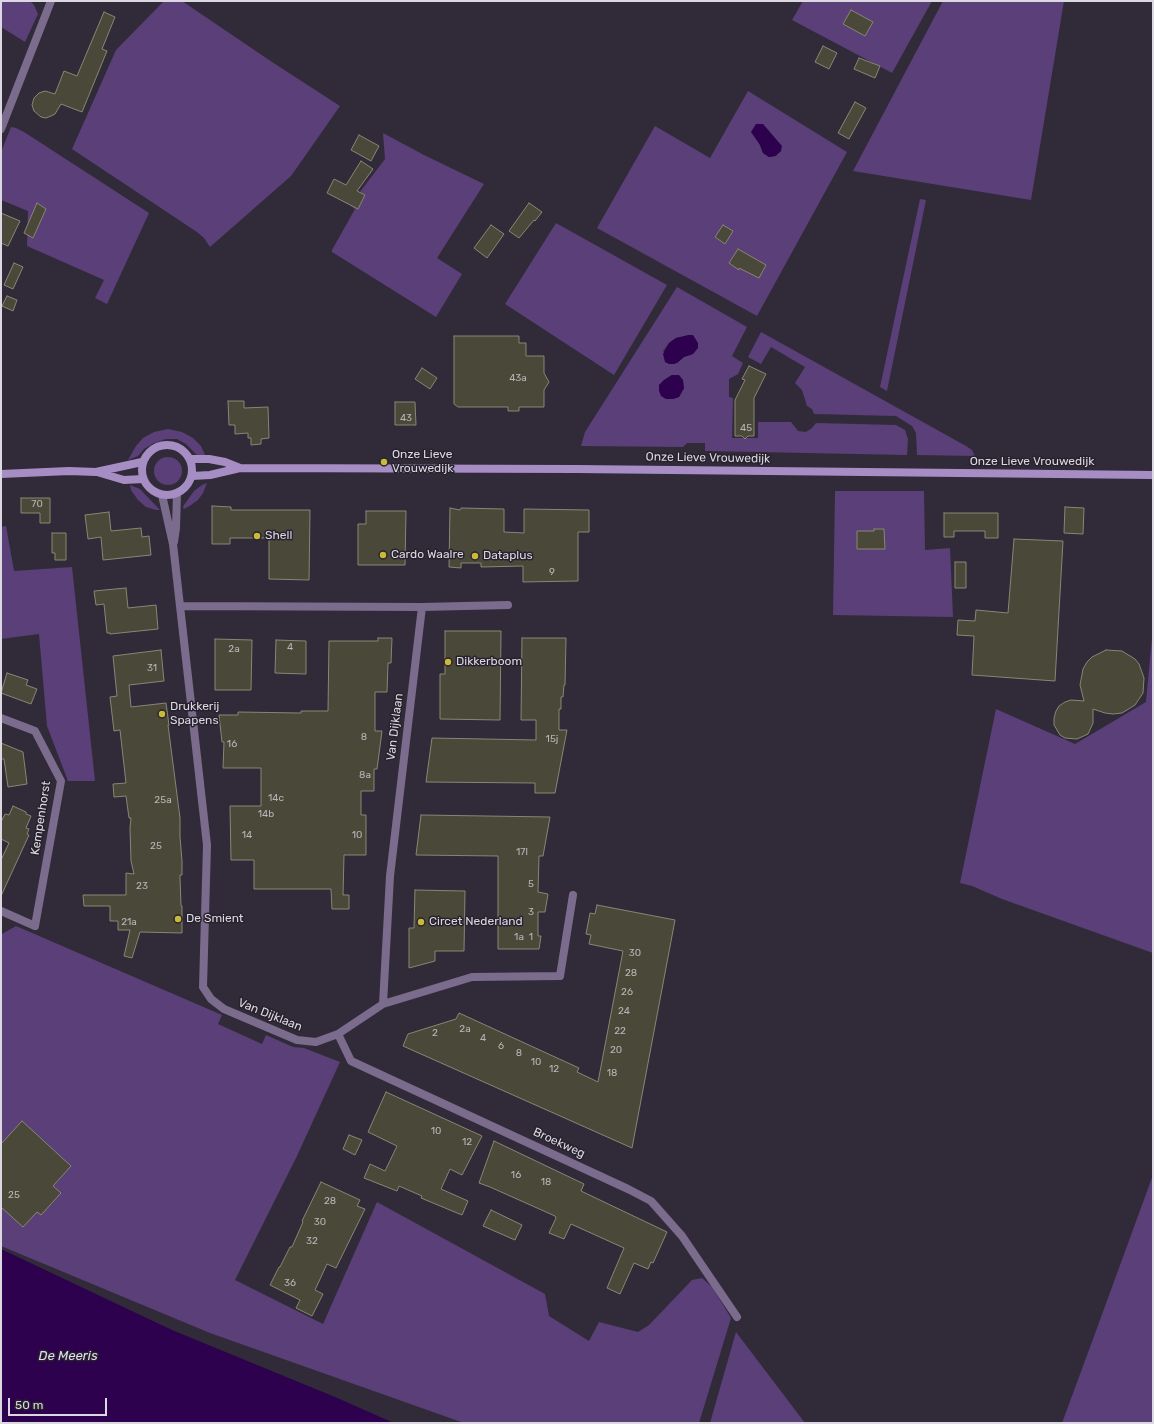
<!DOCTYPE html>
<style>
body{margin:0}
#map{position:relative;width:1154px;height:1424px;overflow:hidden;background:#312b39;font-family:Rubik,sans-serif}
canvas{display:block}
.frame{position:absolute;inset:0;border:2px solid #dcd8e1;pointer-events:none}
.scale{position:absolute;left:8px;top:1398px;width:99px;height:18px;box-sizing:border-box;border:2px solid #dcd8e1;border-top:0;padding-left:5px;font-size:12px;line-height:14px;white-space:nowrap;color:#dcd8e1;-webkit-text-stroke:3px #27222e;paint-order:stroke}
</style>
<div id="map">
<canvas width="1154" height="1424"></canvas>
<div class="frame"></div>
<div class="scale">50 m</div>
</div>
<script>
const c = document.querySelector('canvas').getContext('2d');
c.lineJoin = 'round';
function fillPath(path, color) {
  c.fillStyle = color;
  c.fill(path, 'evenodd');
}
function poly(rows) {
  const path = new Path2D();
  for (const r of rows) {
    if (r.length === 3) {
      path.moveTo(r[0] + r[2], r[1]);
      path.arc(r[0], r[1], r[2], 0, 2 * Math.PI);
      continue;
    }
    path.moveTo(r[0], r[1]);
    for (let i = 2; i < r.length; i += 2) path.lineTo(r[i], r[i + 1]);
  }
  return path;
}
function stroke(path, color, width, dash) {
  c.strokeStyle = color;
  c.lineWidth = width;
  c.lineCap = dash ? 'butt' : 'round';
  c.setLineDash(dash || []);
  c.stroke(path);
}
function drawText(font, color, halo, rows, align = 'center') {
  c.font = font + ' Rubik,sans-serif';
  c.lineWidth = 3;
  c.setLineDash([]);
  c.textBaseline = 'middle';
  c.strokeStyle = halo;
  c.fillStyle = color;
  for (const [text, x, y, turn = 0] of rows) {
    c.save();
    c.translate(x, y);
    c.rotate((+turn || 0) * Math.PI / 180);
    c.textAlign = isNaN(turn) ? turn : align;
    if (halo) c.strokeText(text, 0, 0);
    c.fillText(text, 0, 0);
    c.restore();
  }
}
fillPath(poly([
 [1,1,30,1,34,5,38,14,25,42,1,27],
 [164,1,182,1,272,62,340,106,291,176,210,247,204,238,197,232,72,149,116,50],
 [803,1,932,1,892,73,792,20],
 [943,1,1064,1,1031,200,853,171],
 [748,91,847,152,757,316,597,228,655,126,710,158],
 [760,145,781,151,776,156,769,157,763,153],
 [11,127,16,128,24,132,149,213,107,304,95,298,104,280,27,246,28,211,1,200,1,152],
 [383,133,424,155,484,184,437,258,462,274,436,317,332,252,332,250,355,209,350,205,385,159],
 [920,199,926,200,887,391,880,387],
 [556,223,667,285,614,375,505,304],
 [677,287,747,327,732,356,743,363,738,374,729,379,729,397,733,398,732,438,758,438,758,422,791,422,798,431,806,432,812,428,816,423,896,425,905,430,908,439,907,455,705,451,705,443,687,443,683,447,581,446,585,432],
 [689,335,693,354,684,357,677,363,663,351,669,343,676,338],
 [672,375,684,388,679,397,673,399,659,385,664,380],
 [761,332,966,446,972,450,975,456,917,455,916,433,912,426,896,416,814,414,812,409,807,406,802,390,795,383,805,367,771,347,761,364,748,357],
 [168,429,182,432,193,438,201,446,206,457,199,457,186,444,177,439,166,439,154,443,144,449,138,456,128,460,136,446,143,438,154,432],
 [168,471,14],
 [207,483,203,493,198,500,191,505,184,509,183,508,184,505,194,491,202,485],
 [130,485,140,489,160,510,156,510,146,507,138,500,131,490],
 [835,491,924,491,925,550,950,548,953,617,833,615],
 [6,526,14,571,72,567,95,781,68,781,47,726,39,634,1,639,1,527],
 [1153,627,1153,953,1002,899,972,886,960,883,996,709,1075,744,1146,702],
 [16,926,222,1015,218,1024,262,1044,266,1035,293,1047,304,1048,340,1062,297,1156,235,1280,323,1324,377,1202,545,1294,549,1316,589,1341,599,1322,638,1332,649,1325,692,1280,702,1278,712,1287,731,1318,699,1423,464,1423,210,1333,1,1246,1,937,2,934],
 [1153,1175,1153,1423,1062,1423,1093,1339],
 [736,1332,805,1423,710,1423]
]), '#5a3f78');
fillPath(poly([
 [756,124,763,124,782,146,781,151,775,156,769,157,763,153,760,145,751,132],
 [689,335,693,335,698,343,698,348,693,354,684,357,677,363,674,364,669,364,665,362,663,354,669,343,676,338],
 [672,375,679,375,683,380,684,388,679,397,673,399,666,399,661,396,659,391,659,385,664,380],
 [1,1249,172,1330,335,1397,394,1423,1,1423]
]), '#2d014d');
const building = poly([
 [851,10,873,22,865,36,843,24,851,10],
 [104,12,115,17,102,49,107,51,82,112,61,104,55,114,51,116,46,118,41,117,34,111,32,105,34,98,39,93,45,91,55,94,64,71,77,76,104,12],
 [823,46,837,53,829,69,815,62,823,46],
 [859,58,880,66,875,78,854,69,859,58],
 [855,102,866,108,849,139,838,133,855,102],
 [359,135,379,146,371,161,351,150,359,135],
 [361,161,373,169,357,191,365,195,358,209,327,193,334,179,346,185,361,161],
 [37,203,46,209,33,238,24,233,37,203],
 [529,203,542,212,535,221,534,220,519,238,509,231,529,203],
 [1,213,20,221,8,246,1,243,1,213],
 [491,225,504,234,487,258,474,248,491,225],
 [723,225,733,231,725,244,715,237,723,225],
 [738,249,766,265,759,278,739,268,739,270,729,263,738,249],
 [14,263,23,267,13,289,4,285,14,263],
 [7,296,17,300,13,311,2,306,7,296],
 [454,336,519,336,519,343,526,343,526,356,544,356,544,373,549,382,544,390,544,407,519,407,519,411,508,411,508,407,458,407,454,404,454,336],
 [749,366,766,374,754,398,754,436,748,436,745,439,742,436,735,436,735,400,745,380,742,379,749,366],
 [422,368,437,378,430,389,415,379,422,368],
 [228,401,244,401,244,408,268,407,269,438,261,439,261,444,251,445,251,438,248,438,248,433,235,434,235,425,229,425,228,401],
 [395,402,415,402,416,425,395,425,395,402],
 [21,498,50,498,50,523,40,523,40,513,21,513,21,498],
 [212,506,231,507,231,510,310,510,309,580,269,579,269,538,230,538,230,544,212,544,212,506],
 [1065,507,1084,508,1083,534,1064,533,1065,507],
 [450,508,460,510,461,508,504,509,504,532,524,533,524,509,589,510,589,532,578,532,578,581,523,582,523,566,481,567,481,563,461,563,461,568,449,567,450,508],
 [366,511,406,511,405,565,358,565,358,524,366,524,366,511],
 [109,512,111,531,141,528,142,537,149,536,151,555,103,560,101,537,88,539,85,515,109,512],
 [944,513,998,513,998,538,985,538,985,531,954,531,954,537,944,537,944,513],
 [874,529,884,529,885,549,857,549,857,531,874,531,874,529],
 [52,533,66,533,66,560,55,560,55,553,52,553,52,533],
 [1014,539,1063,541,1055,681,972,675,974,636,957,635,958,620,975,621,976,610,1008,613,1014,539],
 [955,562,966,562,966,588,955,588,955,562],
 [126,588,128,608,156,605,158,629,110,634,110,633,107,633,104,604,96,605,94,591,126,588],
 [445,631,501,631,500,720,440,719,440,674,445,674,445,631],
 [378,638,392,638,391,663,388,663,387,692,375,692,375,731,382,731,377,769,374,769,374,791,361,791,361,815,366,815,366,855,344,855,343,895,349,895,349,909,332,909,331,889,254,889,254,860,231,860,230,806,261,806,261,768,223,768,224,742,222,742,219,715,238,715,238,712,301,713,301,711,328,711,329,641,378,641,378,638],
 [522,638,566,638,565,685,564,685,563,697,561,697,561,709,559,709,559,730,567,730,555,793,535,793,535,783,426,782,432,738,536,740,536,720,521,720,522,638],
 [215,639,252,640,251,690,215,690,215,639],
 [276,640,306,641,306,674,275,673,276,640],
 [161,650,164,681,129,685,131,707,166,703,169,725,168,725,180,818,180,837,182,861,182,875,180,875,180,878,181,906,182,906,182,933,140,932,132,958,124,956,130,930,118,930,118,921,110,921,110,906,84,906,83,895,126,895,126,873,134,874,131,861,130,828,131,818,129,818,126,796,114,797,113,784,126,783,120,730,114,731,110,697,117,696,113,656,161,650],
 [1106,650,1122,651,1135,659,1139,664,1144,678,1143,693,1135,705,1122,713,1113,714,1105,713,1093,709,1093,723,1088,734,1077,739,1065,738,1060,735,1054,725,1054,718,1056,711,1059,706,1065,702,1071,700,1084,701,1080,685,1083,669,1087,662,1092,657,1106,650],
 [7,673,28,680,26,685,37,689,31,704,1,693,7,673],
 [1,743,23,752,27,784,8,787,4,759,1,759,1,743],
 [13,806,26,812,26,814,31,816,26,828,29,829,27,834,29,835,1,896,1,860,9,843,1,839,1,822,5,814,9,815,13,806],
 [421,815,550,817,543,856,539,856,538,892,548,894,545,912,538,912,538,936,541,936,539,949,498,949,498,856,416,855,421,815],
 [415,890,465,891,464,951,435,951,435,961,409,968,409,928,414,928,415,890],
 [597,905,675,920,632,1148,403,1046,408,1034,456,1019,459,1013,579,1068,577,1072,598,1082,623,951,589,944,591,935,586,934,590,913,595,914,597,905],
 [386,1092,482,1136,462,1175,450,1169,441,1189,468,1201,462,1215,421,1198,422,1196,399,1186,397,1191,364,1178,370,1164,385,1171,397,1146,368,1132,386,1092],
 [22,1121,71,1166,53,1186,61,1193,41,1215,37,1212,23,1227,1,1207,1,1144,22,1121],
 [349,1135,362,1140,355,1155,343,1149,349,1135],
 [494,1141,584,1184,581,1191,667,1232,653,1263,651,1262,648,1269,634,1263,620,1294,607,1288,624,1248,571,1224,564,1239,549,1233,556,1218,555,1216,490,1187,479,1183,494,1141],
 [321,1182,360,1200,357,1206,365,1209,336,1268,327,1264,315,1290,323,1294,312,1316,296,1308,300,1300,270,1285,279,1267,280,1267,290,1247,292,1247,303,1222,302,1221,321,1182],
 [491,1210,522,1225,515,1240,483,1226,491,1210]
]);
fillPath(building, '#4a4939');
stroke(building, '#888675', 1);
stroke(poly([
 [1,129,51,1],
 [162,495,173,544,207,845,203,987,211,999,224,1009,297,1040,316,1042,338,1034,383,1004,390,876,422,607],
 [174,542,176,528,177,493],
 [181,606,422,607,508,605],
 [1,718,35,731,61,781,35,926,1,911],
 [383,1004,472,977,560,976,573,895],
 [338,1034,351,1061,628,1189,651,1201,682,1236,737,1317]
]), '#7b6c8e', 8);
stroke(poly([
 [167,470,25],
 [190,459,209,459,225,462,240,468],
 [97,472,124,480,143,479],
 [1,474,69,471,96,472,142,462],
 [192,476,210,475,240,468,576,469,1153,475]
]), '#a68ec5', 8);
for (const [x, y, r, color] of [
 [384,462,4,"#c9ba3a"],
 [257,536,4,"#c9ba3a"],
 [383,555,4,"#c9ba3a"],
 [475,556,4,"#c9ba3a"],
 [448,662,4,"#c9ba3a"],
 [162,714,4,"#c9ba3a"],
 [178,919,4,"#c9ba3a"],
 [421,922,4,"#c9ba3a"]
]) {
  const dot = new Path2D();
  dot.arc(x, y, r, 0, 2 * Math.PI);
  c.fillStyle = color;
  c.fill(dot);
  stroke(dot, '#27222e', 1.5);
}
drawText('10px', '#b8b4b7', null, [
 ["43a",518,378],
 ["43",406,418],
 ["45",746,428],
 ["70",37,504],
 ["9",552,572],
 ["4",290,647],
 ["2a",234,649],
 ["31",152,668],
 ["8",364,737],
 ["15j",552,739],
 ["16",232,744],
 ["8a",365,775],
 ["14c",276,798],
 ["25a",163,800],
 ["14b",266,814],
 ["14",247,835],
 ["10",357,835],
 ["25",156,846],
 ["17l",522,852],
 ["5",531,884],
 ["23",142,886],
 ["3",531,912],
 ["21a",129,922],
 ["1a",519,937],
 ["1",531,937],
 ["30",635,953],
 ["28",631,973],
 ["26",627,992],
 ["24",624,1011],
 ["2a",465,1029],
 ["22",620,1031],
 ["2",435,1033],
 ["4",483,1038],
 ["6",501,1046],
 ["20",616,1050],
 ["8",519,1053],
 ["10",536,1062],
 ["12",554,1069],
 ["18",612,1073],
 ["10",436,1131],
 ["12",467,1142],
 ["16",516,1175],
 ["18",546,1182],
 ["25",14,1195],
 ["28",330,1201],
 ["30",320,1222],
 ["32",312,1241],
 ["36",290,1283]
]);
drawText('12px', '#dcd8e1', '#27222e', [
 ["Onze Lieve",392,455],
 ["Vrouwedijk",392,469],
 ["Shell",265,536],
 ["Cardo Waalre",391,555],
 ["Dataplus",483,556],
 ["Dikkerboom",456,662],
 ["Drukkerij",170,707],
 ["Spapens",170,721],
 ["De Smient",186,919],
 ["Circet Nederland",429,922]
], 'left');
drawText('12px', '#dcd8e1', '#27222e', [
 ["Onze Lieve Vrouwedijk",708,458,1],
 ["Onze Lieve Vrouwedijk",1032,462],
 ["Van Dijklaan",395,727,-83],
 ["Kempenhorst",41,818,-81],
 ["Van Dijklaan",270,1015,22],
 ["Broekweg",559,1143,25]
]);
drawText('italic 13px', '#e5dcf2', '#27222e', [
 ["De Meeris",68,1356]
]);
</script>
